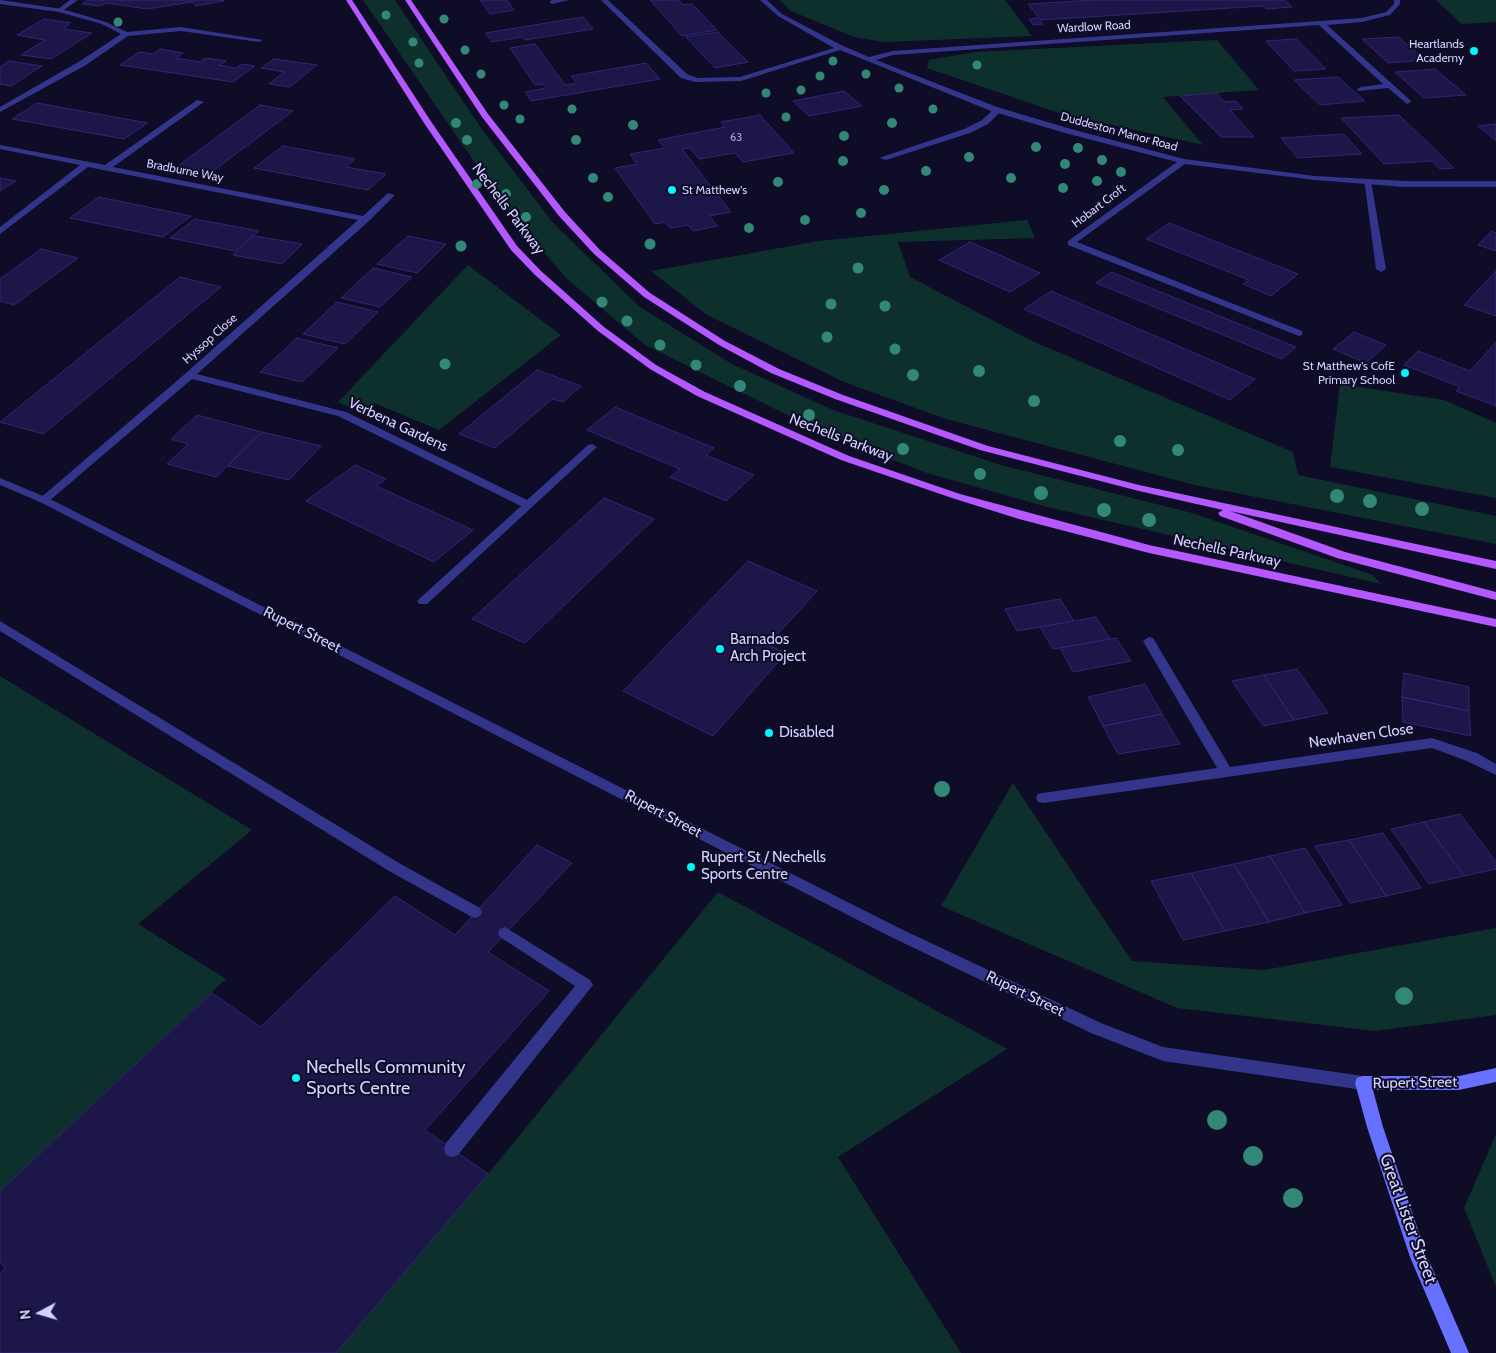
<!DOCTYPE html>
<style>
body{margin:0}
#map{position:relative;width:1496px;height:1353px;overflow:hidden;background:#0e0c26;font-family:Cabin,sans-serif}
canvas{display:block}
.north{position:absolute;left:15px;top:1288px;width:50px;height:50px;-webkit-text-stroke:4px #0e0c26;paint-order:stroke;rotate:264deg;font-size:14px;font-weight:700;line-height:20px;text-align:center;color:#d3d1ff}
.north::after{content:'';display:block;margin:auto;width:18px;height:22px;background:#d3d1ff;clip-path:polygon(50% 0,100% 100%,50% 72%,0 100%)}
</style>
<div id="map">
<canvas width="1496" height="1353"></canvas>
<div class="north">N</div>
</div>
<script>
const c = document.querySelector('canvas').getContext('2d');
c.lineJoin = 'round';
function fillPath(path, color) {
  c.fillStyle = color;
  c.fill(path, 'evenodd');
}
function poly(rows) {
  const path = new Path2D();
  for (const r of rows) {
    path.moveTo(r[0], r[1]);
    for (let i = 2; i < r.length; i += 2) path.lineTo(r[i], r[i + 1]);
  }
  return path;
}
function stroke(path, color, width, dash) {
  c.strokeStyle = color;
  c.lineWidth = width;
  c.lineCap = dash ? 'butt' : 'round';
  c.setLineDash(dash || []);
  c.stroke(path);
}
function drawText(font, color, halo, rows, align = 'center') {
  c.font = font + ' Cabin,sans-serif';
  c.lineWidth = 4;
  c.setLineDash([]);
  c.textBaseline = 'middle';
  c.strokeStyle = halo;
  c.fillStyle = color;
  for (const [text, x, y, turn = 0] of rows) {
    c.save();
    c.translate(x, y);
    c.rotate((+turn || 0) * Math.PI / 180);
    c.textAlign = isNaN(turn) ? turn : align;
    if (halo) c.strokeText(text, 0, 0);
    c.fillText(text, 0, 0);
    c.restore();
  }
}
fillPath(poly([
 [363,0,395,0,483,131,554,224,640,307,732,364,833,410,1001,465,1192,513,1373,575,1381,584,1047,507,927,473,824,433,645,345,566,278,504,205],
 [779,0,1005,0,1032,36,885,42,854,37,791,11],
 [1436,0,1496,0,1496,22,1462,24],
 [1217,40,1259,90,1163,97,1203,145,1062,114,927,68,929,60,975,52],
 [1027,220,1035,238,898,242,910,277,1032,341,1293,452,1298,475,1496,516,1496,544,1195,485,946,419,844,382,707,315,651,271,819,241],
 [468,265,561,335,439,430,374,403,362,413,338,402],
 [1340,384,1444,400,1496,423,1496,498,1330,467],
 [0,676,252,830,138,924,226,979,0,1191],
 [1013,783,1132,961,1264,970,1496,928,1496,1015,1375,1031,1177,1008,941,906],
 [718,892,1007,1049,838,1157,961,1353,336,1353,488,1174],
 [1496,1134,1496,1287,1464,1208]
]), '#0e302d');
const building = poly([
 [88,0,223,0,224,1,196,6,192,2,147,9,107,3,100,6,82,4,88,0],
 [480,0,507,0,514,10,490,14,480,0],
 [650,0,678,0,683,5,692,4,717,30,682,36,650,0],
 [1093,0,1285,0,1292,7,1266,9,1263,6,1040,20,1043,24,1033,25,1029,19,1039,18,1028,4,1093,0],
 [583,17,593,29,525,40,522,37,492,42,485,33,583,17],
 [44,19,71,23,63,29,92,33,51,59,21,55,45,40,17,35,44,19],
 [718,32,748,62,715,68,686,37,718,32],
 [1398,37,1425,60,1388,63,1362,39,1398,37],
 [1296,39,1326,69,1294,71,1266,41,1296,39],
 [535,44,565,85,577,83,571,76,646,63,660,79,531,101,525,92,546,88,543,84,535,85,510,48,535,44],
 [160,49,183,53,176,58,200,62,205,58,226,61,219,65,236,68,242,64,255,66,233,82,120,65,139,52,153,54,160,49],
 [274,59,317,65,290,87,269,84,284,72,261,68,274,59],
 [9,61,42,66,11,86,0,84,0,67,9,61],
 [1435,69,1466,95,1424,98,1395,72,1435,69],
 [1338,77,1365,101,1320,105,1294,80,1338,77],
 [844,91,862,106,809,116,793,101,844,91],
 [1217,93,1224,102,1236,101,1243,109,1230,110,1254,137,1221,137,1180,96,1217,93],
 [37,103,148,123,124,139,12,119,37,103],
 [260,105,293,111,212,172,178,166,260,105],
 [760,115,794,153,743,162,735,153,699,159,690,148,682,149,731,212,709,216,718,226,693,231,688,225,670,228,666,222,655,224,615,168,637,164,630,154,665,148,658,140,725,127,721,122,760,115],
 [1399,115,1454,168,1440,169,1432,161,1384,164,1341,118,1399,115],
 [1496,124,1496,141,1478,126,1496,124],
 [1344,134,1362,154,1298,158,1281,138,1344,134],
 [283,146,355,159,346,167,386,174,368,190,254,168,283,146],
 [0,178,16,181,0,191,0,178],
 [99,197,191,216,163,237,70,218,99,197],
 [195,219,259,231,235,251,170,238,195,219],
 [1169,223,1298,274,1271,296,1243,284,1249,280,1146,239,1169,223],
 [1492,231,1496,233,1496,251,1478,245,1492,231],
 [254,236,302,244,282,264,233,255,254,236],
 [408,236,446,244,417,273,377,264,408,236],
 [970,242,1040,273,1010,292,939,260,970,242],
 [41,249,78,258,14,305,0,301,0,279,41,249],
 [373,268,412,277,380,307,341,298,373,268],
 [1496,271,1496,316,1464,305,1496,271],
 [1111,272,1296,347,1282,359,1096,283,1111,272],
 [180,277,221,287,43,434,0,422,180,277],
 [1051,291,1255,379,1230,400,1024,309,1051,291],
 [337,302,378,312,345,344,303,334,337,302],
 [1354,332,1386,345,1366,363,1333,349,1354,332],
 [297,338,338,348,302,382,260,372,297,338],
 [1496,342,1496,406,1456,391,1460,387,1404,365,1418,351,1470,371,1496,342],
 [537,370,581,386,563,402,552,399,495,448,459,434,537,370],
 [615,407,714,448,706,455,754,475,726,501,670,477,680,469,587,430,615,407],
 [197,415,262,432,216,477,167,464,188,444,171,439,197,415],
 [262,432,321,446,289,480,228,466,262,432],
 [355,465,386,479,376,486,473,530,434,562,306,501,355,465],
 [604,498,654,519,525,643,472,619,604,498],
 [748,561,817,591,768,645,786,653,713,736,623,691,748,561],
 [1060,599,1074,621,1017,631,1005,609,1060,599],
 [1096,617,1110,639,1053,649,1040,627,1096,617],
 [1116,638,1131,661,1073,672,1060,648,1116,638],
 [1297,669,1328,713,1294,720,1264,675,1297,669],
 [1404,673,1469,687,1469,711,1402,697,1404,673],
 [1264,675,1294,720,1263,726,1232,681,1264,675],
 [1145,684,1162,714,1103,726,1088,697,1145,684],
 [1402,697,1469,711,1471,736,1403,722,1402,697],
 [1162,714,1180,744,1118,754,1103,726,1162,714],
 [1460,814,1496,862,1496,869,1464,876,1424,822,1460,814],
 [1424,822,1464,876,1429,884,1391,829,1424,822],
 [1383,833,1421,888,1386,896,1349,840,1383,833],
 [1349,840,1386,896,1350,903,1315,846,1349,840],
 [537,845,572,863,488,952,549,991,425,1130,488,1174,336,1353,0,1353,0,1274,5,1268,0,1263,0,1191,212,993,261,1027,395,896,455,935,537,845],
 [1305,848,1342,905,1305,913,1270,856,1305,848],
 [1270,856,1305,913,1269,922,1234,864,1270,856],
 [1234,864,1269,922,1225,931,1191,873,1234,864],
 [1191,873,1225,931,1183,940,1151,881,1191,873]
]);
fillPath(building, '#1c1649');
stroke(building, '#302677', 1);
fillPath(poly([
 [70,0,78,0,62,11,58,11,58,9,70,0],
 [995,108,1002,110,988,124,970,133,886,160,879,158,964,129,982,120,995,108],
 [1364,179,1371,181,1386,269,1381,272,1376,269,1364,179],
 [0,621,399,863,480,908,482,912,480,916,475,918,470,916,389,871,0,631,0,621],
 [505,927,590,980,593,985,458,1155,452,1157,446,1155,444,1149,446,1143,575,986,500,937,498,933,500,929,505,927]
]), '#32358a');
fillPath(poly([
 [0,0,62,9,106,22,127,32,181,27,263,40,259,42,181,31,128,36,86,65,0,112,0,107,80,61,121,34,102,24,59,12,0,4,0,0],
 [569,0,552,4,549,2,552,0,569,0],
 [601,0,608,0,687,74,698,78,740,77,834,48,778,16,760,0,767,0,782,14,843,46,869,57,893,51,1362,18,1386,12,1394,4,1394,0,1400,0,1400,4,1390,15,1362,22,1327,25,1410,100,1411,102,1407,104,1388,88,1358,91,1357,89,1361,87,1383,84,1319,25,893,55,876,60,997,107,1071,129,1184,159,1315,176,1404,181,1496,181,1496,187,1404,187,1315,180,1185,164,1077,242,1302,331,1302,335,1299,336,1068,245,1068,241,1177,162,1065,133,991,111,840,50,741,81,695,82,681,78,601,0],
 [197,100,204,102,113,167,363,216,388,193,395,195,369,221,197,374,346,412,527,500,588,445,592,444,597,447,427,604,419,604,417,601,521,506,338,416,192,379,48,502,40,502,38,500,186,373,358,220,88,167,0,234,0,227,80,165,0,149,0,145,105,165,197,100],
 [1149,637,1153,638,1230,767,1432,738,1477,753,1496,764,1496,775,1467,761,1432,748,1043,803,1038,802,1036,798,1038,794,1043,793,1217,768,1143,641,1149,637]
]), '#32358a');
fillPath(poly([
 [0,478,48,498,899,928,1101,1023,1163,1047,1363,1076,1369,1078,1371,1083,1369,1088,1363,1090,1163,1061,1091,1033,889,936,40,502,0,485,0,478]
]), '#32358a');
fillPath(poly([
 [1496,1068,1496,1082,1459,1090,1373,1090,1383,1127,1427,1256,1469,1353,1451,1353,1410,1257,1367,1127,1355,1083,1357,1078,1363,1076,1459,1076,1496,1068]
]), '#6870ff');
fillPath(poly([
 [346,0,352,0,432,123,517,246,541,271,604,327,656,365,705,392,849,456,960,494,1149,545,1496,619,1496,627,1149,553,1019,519,952,498,841,460,697,396,650,369,598,331,535,275,511,250,424,123,346,0],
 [405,0,411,0,488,114,565,212,600,250,650,293,725,341,779,369,843,395,988,446,1139,485,1496,561,1496,569,1230,511,1345,552,1496,592,1496,600,1337,558,1220,516,1218,513,1223,510,1139,491,980,450,835,399,771,373,719,345,644,297,594,254,559,216,482,117,405,0]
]), '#b458ff');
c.fillStyle = '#328777';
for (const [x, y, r] of [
 [386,15,4.5],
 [444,19,4.5],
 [118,22,4.5],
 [413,42,4.5],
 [465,50,4.5],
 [833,61,4.5],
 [419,63,4.5],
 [977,65,4.5],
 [481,74,4.5],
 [866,74,4.5],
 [820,76,4.5],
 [899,88,4.5],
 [801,90,4.5],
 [766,93,4.5],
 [504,105,4.5],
 [572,109,4.5],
 [933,109,4.5],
 [786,117,4.5],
 [520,119,4.5],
 [456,123,5],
 [892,123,5],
 [633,125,5],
 [844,136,5],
 [467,140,5],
 [576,140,5],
 [1036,147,5],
 [1078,148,5],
 [969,157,5],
 [1102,160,5],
 [843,161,5],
 [1065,164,5],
 [926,171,5],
 [1121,172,5],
 [593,178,5],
 [1011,178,5],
 [1097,181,5],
 [778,182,5],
 [477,184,5],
 [1063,188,5],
 [884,190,5],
 [506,194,5],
 [608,197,5],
 [861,213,5],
 [526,217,5],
 [805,220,5],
 [749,228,5],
 [650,244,5.5],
 [461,246,5.5],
 [858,268,5.5],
 [602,302,5.5],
 [831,304,5.5],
 [885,306,5.5],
 [627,321,5.5],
 [827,337,5.5],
 [660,345,5.5],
 [895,349,5.5],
 [445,364,5.5],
 [696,365,5.5],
 [979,371,6],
 [913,375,6],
 [740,386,6],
 [1034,401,6],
 [809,415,6],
 [1120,441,6],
 [903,449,6],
 [1178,450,6],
 [980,474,6],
 [1041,493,7],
 [1337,496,7],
 [1370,501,7],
 [1422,509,7],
 [1104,510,7],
 [1149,520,7],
 [942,789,8],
 [1404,996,9],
 [1217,1120,10],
 [1253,1156,10],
 [1293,1198,10]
]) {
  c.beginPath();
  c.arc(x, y, r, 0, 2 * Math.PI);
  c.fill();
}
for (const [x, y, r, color] of [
 [1474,51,5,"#00f6fc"],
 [672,190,5,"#00f6fc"],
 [1405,373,5,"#00f6fc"],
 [720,649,5,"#00f6fc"],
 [769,733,5,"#00f6fc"],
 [691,867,5,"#00f6fc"],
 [296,1078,5,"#00f6fc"]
]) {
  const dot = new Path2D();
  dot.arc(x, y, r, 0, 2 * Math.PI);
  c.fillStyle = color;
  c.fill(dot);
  stroke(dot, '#0e0c26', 2);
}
drawText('11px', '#a5a2d2', null, [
 ["63",736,138]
]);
drawText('12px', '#d3d1ff', '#0e0c26', [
 ["Wardlow Road",1094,27,-3],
 ["Duddeston Manor Road",1119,132,15],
 ["Bradburne Way",185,171,11],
 ["Hobart Croft",1099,206,-37],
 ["Hyssop Close",210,339,-42]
]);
drawText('12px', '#d3d1ff', '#0e0c26', [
 ["Heartlands",1464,44],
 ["Academy",1464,58],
 ["St Matthew's",682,190,"left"],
 ["St Matthew's CofE",1395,366],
 ["Primary School",1395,380]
], 'right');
drawText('15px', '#d3d1ff', '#0e0c26', [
 ["Nechells Parkway",508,209,53],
 ["Verbena Gardens",398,425,25],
 ["Nechells Parkway",841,438,21],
 ["Nechells Parkway",1227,551,12],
 ["Rupert Street",302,630,27],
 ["Newhaven Close",1361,736,-8],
 ["Rupert Street",663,814,28],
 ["Rupert Street",1025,994,26],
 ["Rupert Street",1415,1083,-1]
]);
drawText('15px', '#d3d1ff', '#0e0c26', [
 ["Barnados",730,640],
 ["Arch Project",730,657],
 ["Disabled",779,733],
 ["Rupert St / Nechells",701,858],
 ["Sports Centre",701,875]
], 'left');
drawText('18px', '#d3d1ff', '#0e0c26', [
 ["Nechells Community",306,1068],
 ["Sports Centre",306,1089]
], 'left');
drawText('18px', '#d3d1ff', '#0e0c26', [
 ["Great Lister Street",1408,1219,70]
]);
</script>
